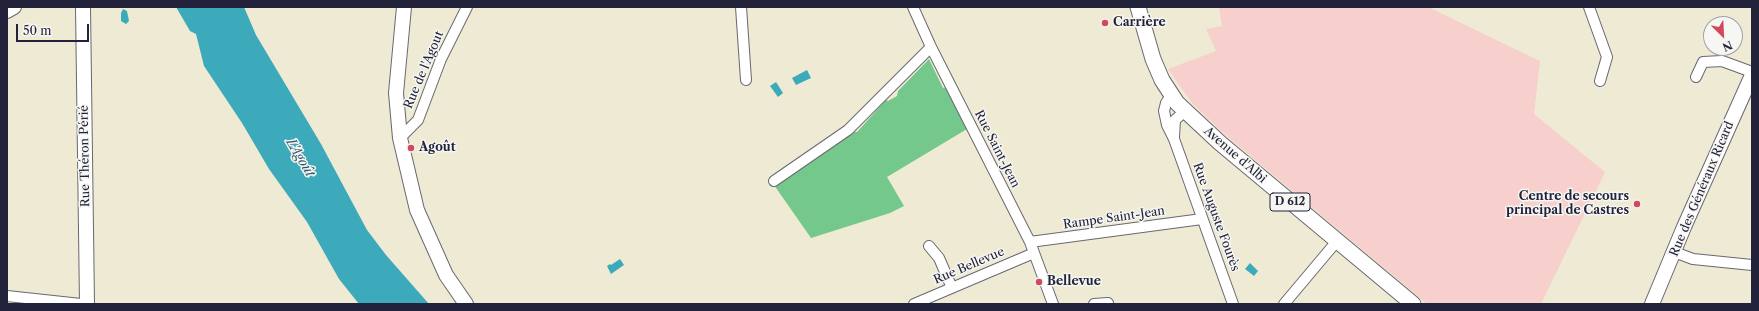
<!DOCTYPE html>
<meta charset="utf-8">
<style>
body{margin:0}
#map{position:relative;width:1759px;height:311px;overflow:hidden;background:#eeead4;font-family:"Libre Caslon Text",serif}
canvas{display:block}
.frame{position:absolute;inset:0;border:8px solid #22223b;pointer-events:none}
.north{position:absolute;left:1703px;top:16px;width:40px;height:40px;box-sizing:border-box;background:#f6f6f2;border:1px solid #a1a1a9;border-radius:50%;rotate:156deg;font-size:11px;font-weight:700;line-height:16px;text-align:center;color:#22223b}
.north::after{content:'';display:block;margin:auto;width:14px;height:18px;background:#d1495b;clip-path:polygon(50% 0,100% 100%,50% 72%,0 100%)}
.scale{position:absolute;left:16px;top:24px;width:73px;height:18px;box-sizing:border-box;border:2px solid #22223b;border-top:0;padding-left:5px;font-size:12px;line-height:14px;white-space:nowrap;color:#22223b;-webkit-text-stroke:3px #f6f6f2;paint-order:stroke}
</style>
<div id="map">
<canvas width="1759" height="311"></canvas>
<div class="frame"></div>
<div class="north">N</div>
<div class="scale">50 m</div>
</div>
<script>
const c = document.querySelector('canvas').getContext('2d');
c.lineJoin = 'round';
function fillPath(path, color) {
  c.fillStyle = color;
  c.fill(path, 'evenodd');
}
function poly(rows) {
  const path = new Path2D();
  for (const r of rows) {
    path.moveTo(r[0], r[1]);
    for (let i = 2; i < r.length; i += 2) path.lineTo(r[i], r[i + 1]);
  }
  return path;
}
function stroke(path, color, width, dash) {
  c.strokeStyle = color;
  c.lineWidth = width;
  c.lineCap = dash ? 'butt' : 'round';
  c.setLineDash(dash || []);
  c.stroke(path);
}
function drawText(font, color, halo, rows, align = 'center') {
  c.font = font + ' "Libre Caslon Text",serif';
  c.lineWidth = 3;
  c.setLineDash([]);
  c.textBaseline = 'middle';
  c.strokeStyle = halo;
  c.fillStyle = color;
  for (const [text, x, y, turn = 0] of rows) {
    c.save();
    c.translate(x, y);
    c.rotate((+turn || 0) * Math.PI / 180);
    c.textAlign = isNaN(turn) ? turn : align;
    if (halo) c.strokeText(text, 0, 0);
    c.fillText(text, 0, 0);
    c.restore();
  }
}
fillPath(poly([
 [1219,7,1428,7,1540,61,1534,114,1605,172,1541,304,1427,304,1222,132,1192,103,1168,69,1216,51,1206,29,1222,26]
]), '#f7d0cd');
fillPath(poly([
 [929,59,943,88,946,87,967,129,887,177,904,206,890,213,811,238,774,185,851,131,857,132,886,100,888,101,897,96,898,91]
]), '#75c88b');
fillPath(poly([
 [176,7,244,7,256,35,321,144,367,230,386,255,429,304,359,304,339,279,307,222,269,169,242,123,204,66,196,34,190,31],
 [123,9,127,11,129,21,126,24,121,21,121,13],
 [807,70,811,78,796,85,792,78],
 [776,82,783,93,778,97,770,86],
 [620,259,624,265,611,274,607,266,610,264,611,265],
 [1250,263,1258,271,1254,276,1245,269]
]), '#3daabc');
const street = poly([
 [741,7,746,80],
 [913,7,931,47,1030,242,1053,304],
 [1589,7,1607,57,1600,81],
 [1696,77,1703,62,1722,61,1752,72],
 [1171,96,1166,103,1164,111,1167,125,1174,139,1233,304],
 [1174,137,1175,120,1185,111],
 [400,138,418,120,441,59,467,7],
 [774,181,848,130,931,47],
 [1030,242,1202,219],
 [929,246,939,258,952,288],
 [1674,252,1693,259,1752,265],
 [7,296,81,304],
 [914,304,1034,253],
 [1094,304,1108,303],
 [1284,304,1337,241]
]);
const secondary = poly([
 [83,7,87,304],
 [404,7,396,93,400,138,417,210,446,275,466,304],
 [7,11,14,7],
 [1652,304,1684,227,1752,75]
]);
const primary = poly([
 [1138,7,1153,59,1162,80,1177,103,1220,143,1413,304]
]);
stroke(street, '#696871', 12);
stroke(secondary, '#696871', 16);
stroke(primary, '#696871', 17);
stroke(street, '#fff', 10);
stroke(secondary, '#fff', 14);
stroke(primary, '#fff', 15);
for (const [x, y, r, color] of [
 [1105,23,4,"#d1495b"],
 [411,148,4,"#d1495b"],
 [1637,204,4,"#d1495b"],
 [1039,282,4,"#d1495b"]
]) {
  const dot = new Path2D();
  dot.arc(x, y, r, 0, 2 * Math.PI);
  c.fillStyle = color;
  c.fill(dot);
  stroke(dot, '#f6f6f2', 1.5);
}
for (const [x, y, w] of [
 [1290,202,40]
]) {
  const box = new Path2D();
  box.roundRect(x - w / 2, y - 9, w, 18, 3);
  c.fillStyle = '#f6f6f2';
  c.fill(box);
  stroke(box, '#22223b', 1);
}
drawText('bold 11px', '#22223b', null, [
 ["D 612",1290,202]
]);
drawText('bold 12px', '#22223b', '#f6f6f2', [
 ["Carrière",1113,23],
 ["Agoût",419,148],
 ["Centre de secours",1629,197,"right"],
 ["principal de Castres",1629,211,"right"],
 ["Bellevue",1047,282]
], 'left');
drawText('12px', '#22223b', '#f6f6f2', [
 ["Rue de l'Agout",424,70,-67],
 ["Rue Saint-Jean",997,149,63],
 ["Avenue d'Albi",1235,155,41],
 ["Rue Théron Périé",85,156,-91],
 ["Rue des Généraux Ricard",1702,189,-67],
 ["Rue Auguste Fourès",1216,217,70],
 ["Rampe Saint-Jean",1114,218,-8],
 ["Rue Bellevue",969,266,-23]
]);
drawText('italic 13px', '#2d586f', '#f6f6f2', [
 ["L'Agoût",300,158,59]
]);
</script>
